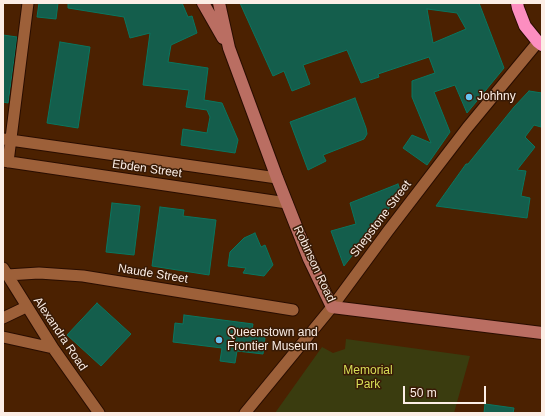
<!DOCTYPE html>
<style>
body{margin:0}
#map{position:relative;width:545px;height:416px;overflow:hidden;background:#4b2101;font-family:Helvetica,sans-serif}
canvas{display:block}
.frame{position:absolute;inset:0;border:4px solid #fceee6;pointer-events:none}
.scale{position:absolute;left:403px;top:386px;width:83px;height:18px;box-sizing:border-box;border:2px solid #fceee6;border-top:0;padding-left:5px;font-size:12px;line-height:14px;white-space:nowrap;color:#fceee6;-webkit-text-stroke:3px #391b06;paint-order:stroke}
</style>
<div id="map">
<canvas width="545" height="416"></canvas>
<div class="frame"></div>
<div class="scale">50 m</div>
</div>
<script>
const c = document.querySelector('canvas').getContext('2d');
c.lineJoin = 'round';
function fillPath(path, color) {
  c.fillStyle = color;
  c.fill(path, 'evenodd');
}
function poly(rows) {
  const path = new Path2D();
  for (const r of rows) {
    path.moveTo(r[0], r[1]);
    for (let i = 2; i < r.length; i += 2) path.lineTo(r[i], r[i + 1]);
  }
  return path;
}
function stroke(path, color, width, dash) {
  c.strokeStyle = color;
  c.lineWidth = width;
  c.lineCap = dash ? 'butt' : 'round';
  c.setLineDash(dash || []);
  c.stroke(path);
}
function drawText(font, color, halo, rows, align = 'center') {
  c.font = font + ' Helvetica,sans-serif';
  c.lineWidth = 3;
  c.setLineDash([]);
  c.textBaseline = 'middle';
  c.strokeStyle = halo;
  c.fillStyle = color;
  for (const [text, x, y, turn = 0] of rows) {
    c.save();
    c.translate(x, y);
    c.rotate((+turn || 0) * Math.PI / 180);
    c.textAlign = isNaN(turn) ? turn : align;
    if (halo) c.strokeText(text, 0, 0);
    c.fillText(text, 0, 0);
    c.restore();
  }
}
fillPath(poly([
 [346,339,470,356,454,413,275,413,322,347,333,353,345,349]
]), '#3a3c0f');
const building = poly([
 [39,3,58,3,56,19,37,17,39,3],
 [68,3,182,3,188,17,192,16,197,33,171,45,168,62,208,68,204,100,222,103,238,140,235,153,181,145,183,129,207,133,210,117,207,110,186,107,189,90,143,85,150,33,130,38,124,17,68,8,68,3],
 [240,3,479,3,504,68,467,113,455,85,434,92,450,132,427,165,403,148,412,135,431,143,412,97,412,81,435,73,429,57,378,74,379,77,361,83,347,50,303,65,310,84,292,91,284,71,273,76,240,3],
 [427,9,457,13,466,29,433,43,427,9],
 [3,35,17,37,8,103,3,102,3,35],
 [60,42,90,47,78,128,47,123,60,42],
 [529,91,542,93,542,106,541,127,534,125,525,137,535,147,517,170,526,171,521,196,530,198,527,218,436,206,466,164,468,164,514,107,529,91],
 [355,98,366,128,367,134,364,139,323,155,326,161,308,170,290,122,355,98],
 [398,184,401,193,344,266,331,231,356,224,350,203,398,184],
 [112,203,140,206,134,255,106,252,112,203],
 [160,207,184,210,183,216,216,220,209,275,152,266,160,207],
 [255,233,261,247,265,245,273,265,264,276,243,273,246,268,228,266,230,252,244,238,255,233],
 [97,303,131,334,101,366,67,335,97,303],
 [184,315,253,324,251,336,265,338,263,354,237,351,235,363,220,361,222,348,173,342,175,323,183,324,184,315],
 [485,404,514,408,513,413,484,413,485,404]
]);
fillPath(building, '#145e4c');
stroke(building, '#0a765f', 1);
const street = poly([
 [3,139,277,178],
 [3,161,287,203],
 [8,162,28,3],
 [3,268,53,348,99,413],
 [7,275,39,273,83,276,293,310],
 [3,318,26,307],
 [3,337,53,348],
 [245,413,332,307,388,231,467,128,538,42]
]);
const secondary = poly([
 [203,3,223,38],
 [219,3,229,48,277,178,309,259,332,307,542,333]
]);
const highway = poly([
 [517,3,518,8,525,26,538,42,542,45]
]);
stroke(street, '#290d00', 13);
stroke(secondary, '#290d00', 14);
stroke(highway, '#290d00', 14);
stroke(street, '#9d6039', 11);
stroke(secondary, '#ba6e62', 12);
stroke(highway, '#fc8ec0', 12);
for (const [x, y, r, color] of [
 [469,97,4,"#69c3f1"],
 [219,340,4,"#69c3f1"]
]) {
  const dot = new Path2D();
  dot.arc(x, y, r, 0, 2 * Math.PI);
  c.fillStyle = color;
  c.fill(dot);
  stroke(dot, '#391b06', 1.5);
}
drawText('12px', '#fceee6', '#391b06', [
 ["Johhny",477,97],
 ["Queenstown and",227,333],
 ["Frontier Museum",227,347]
], 'left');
drawText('12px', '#fceee6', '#391b06', [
 ["Ebden Street",147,169,8],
 ["Shepstone Street",381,219,-53],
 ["Robinson Road",314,264,65],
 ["Naude Street",153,274,9],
 ["Alexandra Road",60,334,56]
]);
drawText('12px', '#d7df57', '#391b06', [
 ["Memorial",368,371],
 ["Park",368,385]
]);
</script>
